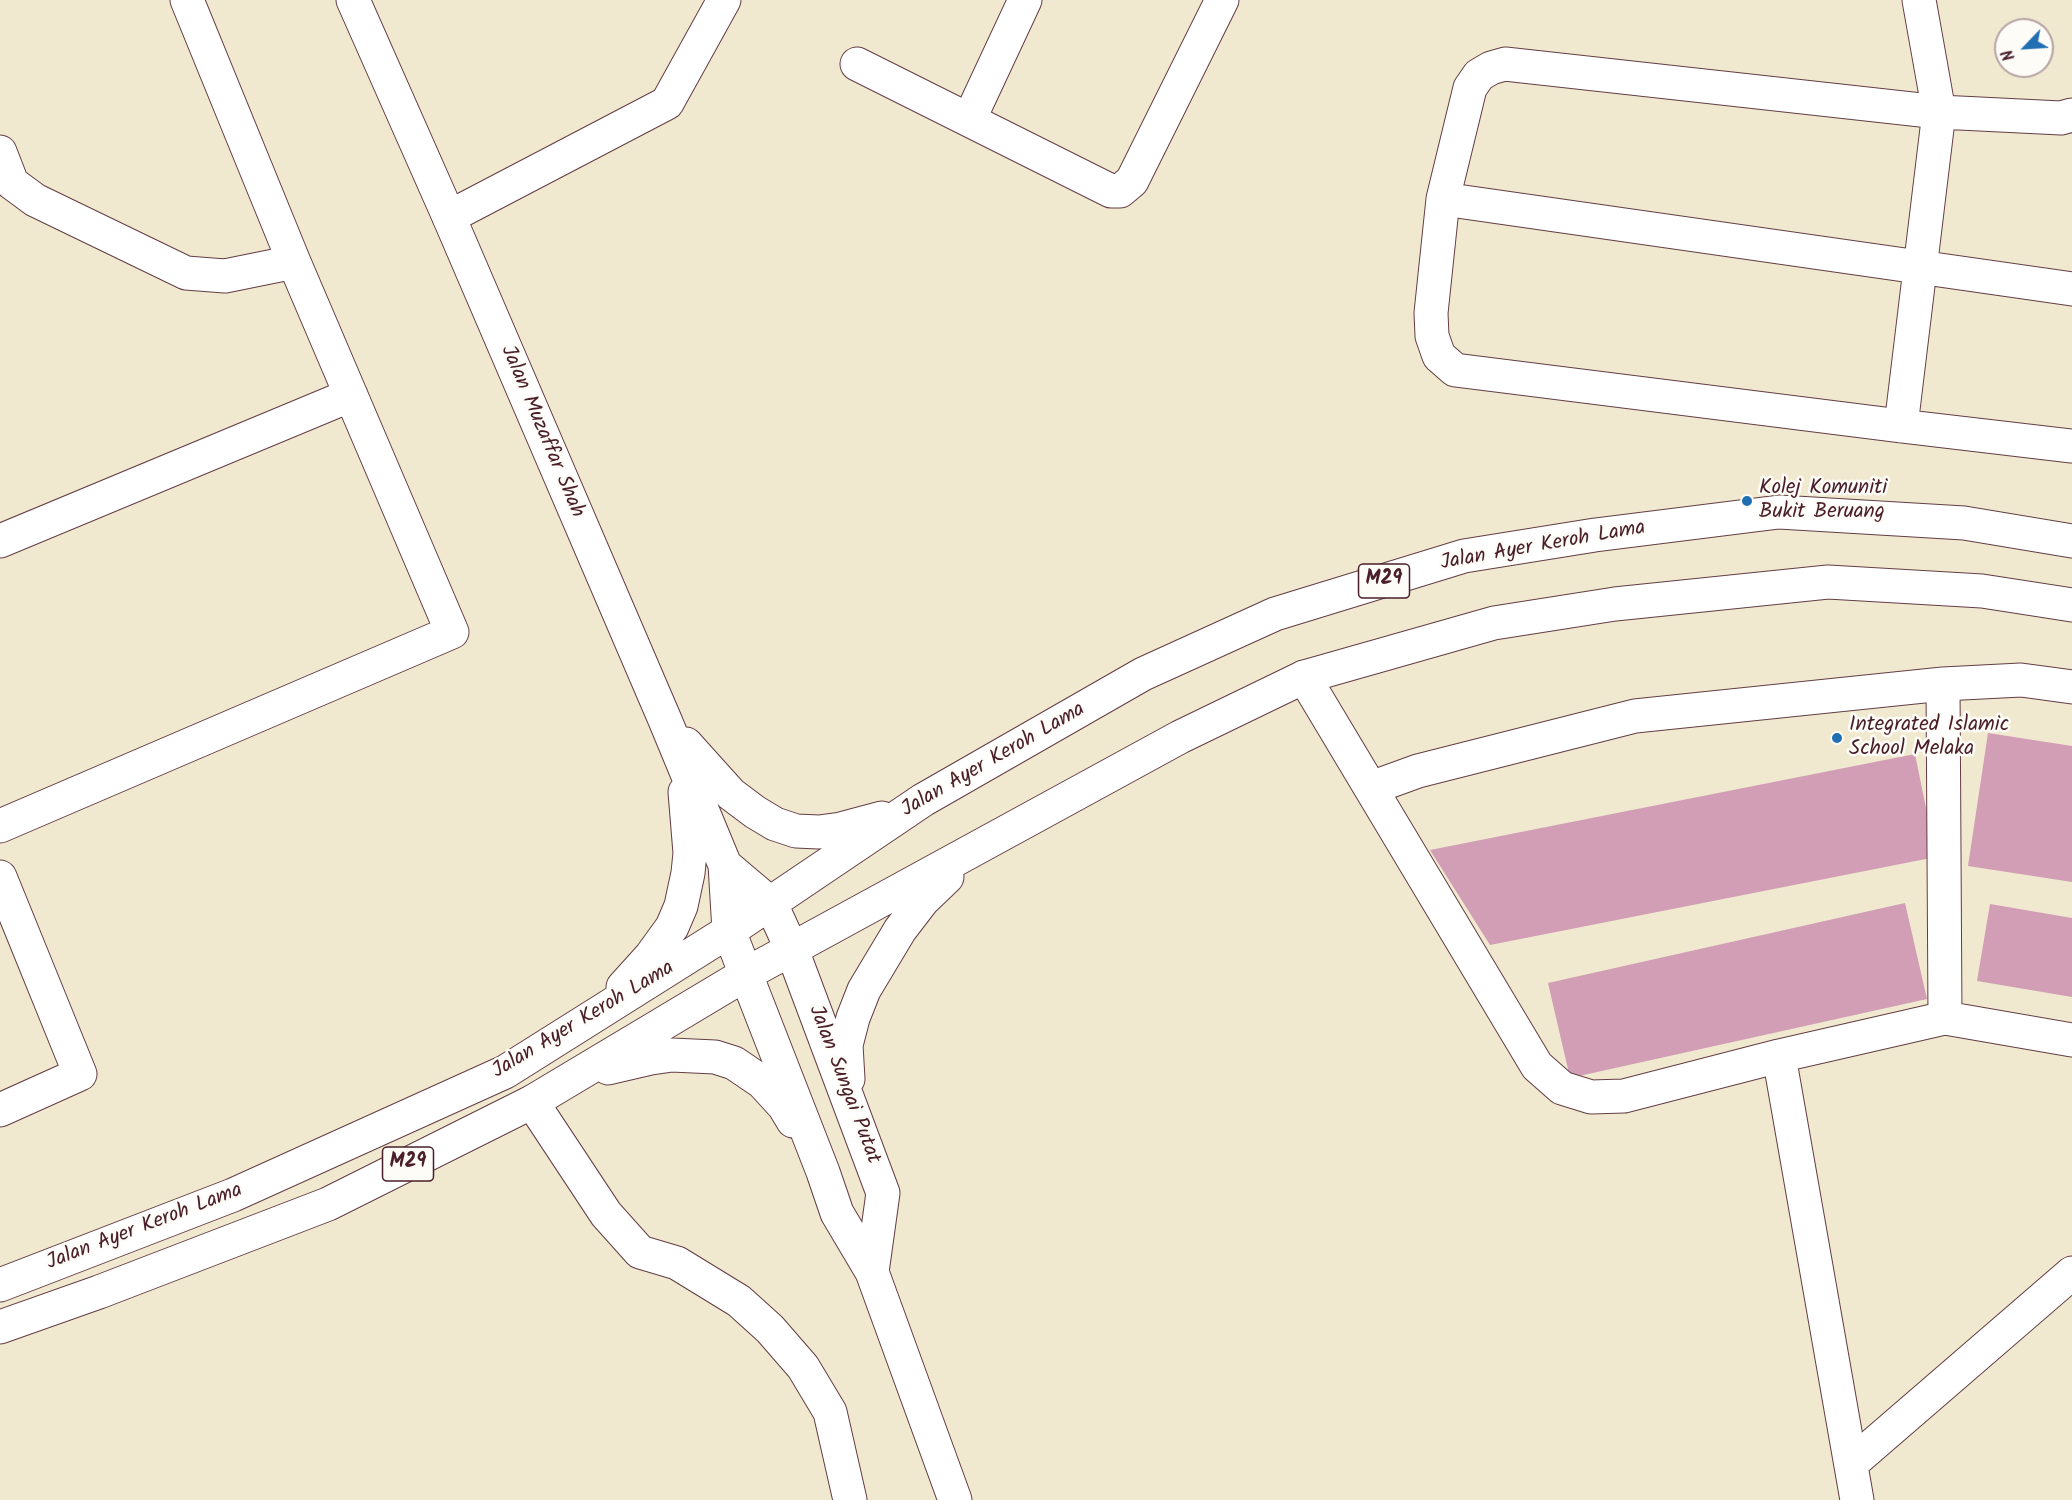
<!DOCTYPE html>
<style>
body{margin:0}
#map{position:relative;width:2072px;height:1500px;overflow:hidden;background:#f0e9cf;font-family:Kalam,sans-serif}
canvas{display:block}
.north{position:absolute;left:1994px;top:18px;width:60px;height:60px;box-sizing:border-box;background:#fdfcf7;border:2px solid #b5a4a5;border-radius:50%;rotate:245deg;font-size:16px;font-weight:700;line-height:24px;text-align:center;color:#4a1f2b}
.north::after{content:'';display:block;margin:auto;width:21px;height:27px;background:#1f6fb2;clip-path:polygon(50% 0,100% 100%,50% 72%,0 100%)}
</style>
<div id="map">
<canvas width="2072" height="1500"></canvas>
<div class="north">N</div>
</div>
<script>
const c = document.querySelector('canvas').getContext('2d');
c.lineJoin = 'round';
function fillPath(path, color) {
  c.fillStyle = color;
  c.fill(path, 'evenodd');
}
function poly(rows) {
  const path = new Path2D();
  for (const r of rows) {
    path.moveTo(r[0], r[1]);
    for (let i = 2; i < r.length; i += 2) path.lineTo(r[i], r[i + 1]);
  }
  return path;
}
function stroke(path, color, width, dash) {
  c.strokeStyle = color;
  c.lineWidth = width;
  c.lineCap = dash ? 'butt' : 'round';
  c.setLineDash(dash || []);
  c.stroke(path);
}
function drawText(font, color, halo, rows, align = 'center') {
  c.font = font + ' Kalam,sans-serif';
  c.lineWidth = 5;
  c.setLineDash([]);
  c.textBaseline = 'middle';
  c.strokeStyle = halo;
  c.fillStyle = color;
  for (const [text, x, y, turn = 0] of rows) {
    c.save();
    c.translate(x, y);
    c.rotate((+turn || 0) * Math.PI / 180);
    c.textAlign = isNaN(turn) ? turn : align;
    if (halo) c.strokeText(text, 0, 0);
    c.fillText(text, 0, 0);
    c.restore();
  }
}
fillPath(poly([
 [1988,733,2072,746,2072,882,1968,866],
 [1915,754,1936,857,1490,945,1430,850],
 [1905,903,1927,999,1570,1078,1548,983],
 [1990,904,2072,918,2072,997,1977,981]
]), '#d19eb6');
const minor = poly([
 [857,64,1111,191,1120,191,1132,181,1222,0],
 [2072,115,2061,118,1939,112,1505,64,1491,68,1479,75,1470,88,1443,199,1431,313,1432,336,1439,356,1455,370,1901,426,2072,446],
 [969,120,1025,0],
 [0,152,12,183,35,200,186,273,225,276,294,262],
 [1443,199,2072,289],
 [449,217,667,103,724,0],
 [1901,426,1939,112,1919,0],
 [0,541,351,395],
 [1304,677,1537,1066,1562,1088,1591,1097,1624,1096,1779,1056,1945,1018,2072,1040],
 [1943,684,1945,1018],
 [1371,788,1418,771,1635,716,1943,684,2021,680,2072,687],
 [0,826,452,632,294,262,187,0],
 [0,877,80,1074,0,1110],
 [1779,1056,1857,1500],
 [532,1102,606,1214,640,1252,677,1263,739,1301,770,1329,803,1367,830,1412,850,1500],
 [1852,1463,2072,1273]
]);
const major = poly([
 [353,0,449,217,665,720,725,865,729,931,823,1172,837,1213,872,1272,955,1500],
 [686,744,731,794,755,812,775,824,796,831,819,832,841,829,882,818],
 [725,865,771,904,792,950,883,1193,872,1272],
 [623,987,651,956,672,927,681,906,688,873,690,853,685,792],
 [608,1068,651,1058,672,1055,715,1057,734,1063,762,1082,784,1106,793,1121],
 [848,1079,846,1045,853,1018,864,990,900,930,923,900,947,877],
 [0,1285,233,1195,505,1072,729,931,923,800,1143,674,1275,614,1464,556,1595,535,1779,512,1964,523,2072,541],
 [0,1327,99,1292,328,1204,532,1102,746,974,1180,737,1304,677,1494,623,1615,604,1828,582,1982,591,2072,605]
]);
stroke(minor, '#633d44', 35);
stroke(major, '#633d44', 35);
stroke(minor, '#fff', 33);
stroke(major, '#fff', 33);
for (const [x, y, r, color] of [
 [1747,501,6,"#1f6fb2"],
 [1837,738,6,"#1f6fb2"]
]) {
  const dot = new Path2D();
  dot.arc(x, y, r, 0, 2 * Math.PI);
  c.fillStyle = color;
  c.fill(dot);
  stroke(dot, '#fdfcf7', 2);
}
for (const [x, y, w] of [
 [1384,581,51],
 [408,1164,51]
]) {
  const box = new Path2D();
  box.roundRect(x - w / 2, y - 17, w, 34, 4.5);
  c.fillStyle = '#fdfcf7';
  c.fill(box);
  stroke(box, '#4a1f2b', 1.5);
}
drawText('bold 20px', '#4a1f2b', null, [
 ["M29",1384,581],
 ["M29",408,1164]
]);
drawText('21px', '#4a1f2b', '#fdfcf7', [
 ["Jalan Muzaffar Shah",541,432,67],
 ["Jalan Ayer Keroh Lama",1543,547,-10],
 ["Jalan Ayer Keroh Lama",994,761,-30],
 ["Jalan Ayer Keroh Lama",584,1021,-31],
 ["Jalan Sungai Putat",843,1085,69],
 ["Jalan Ayer Keroh Lama",145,1228,-21]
]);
drawText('21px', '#4a1f2b', '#fdfcf7', [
 ["Kolej Komuniti",1759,489],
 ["Bukit Beruang",1759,513],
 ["Integrated Islamic",1849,726],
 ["School Melaka",1849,750]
], 'left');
</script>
